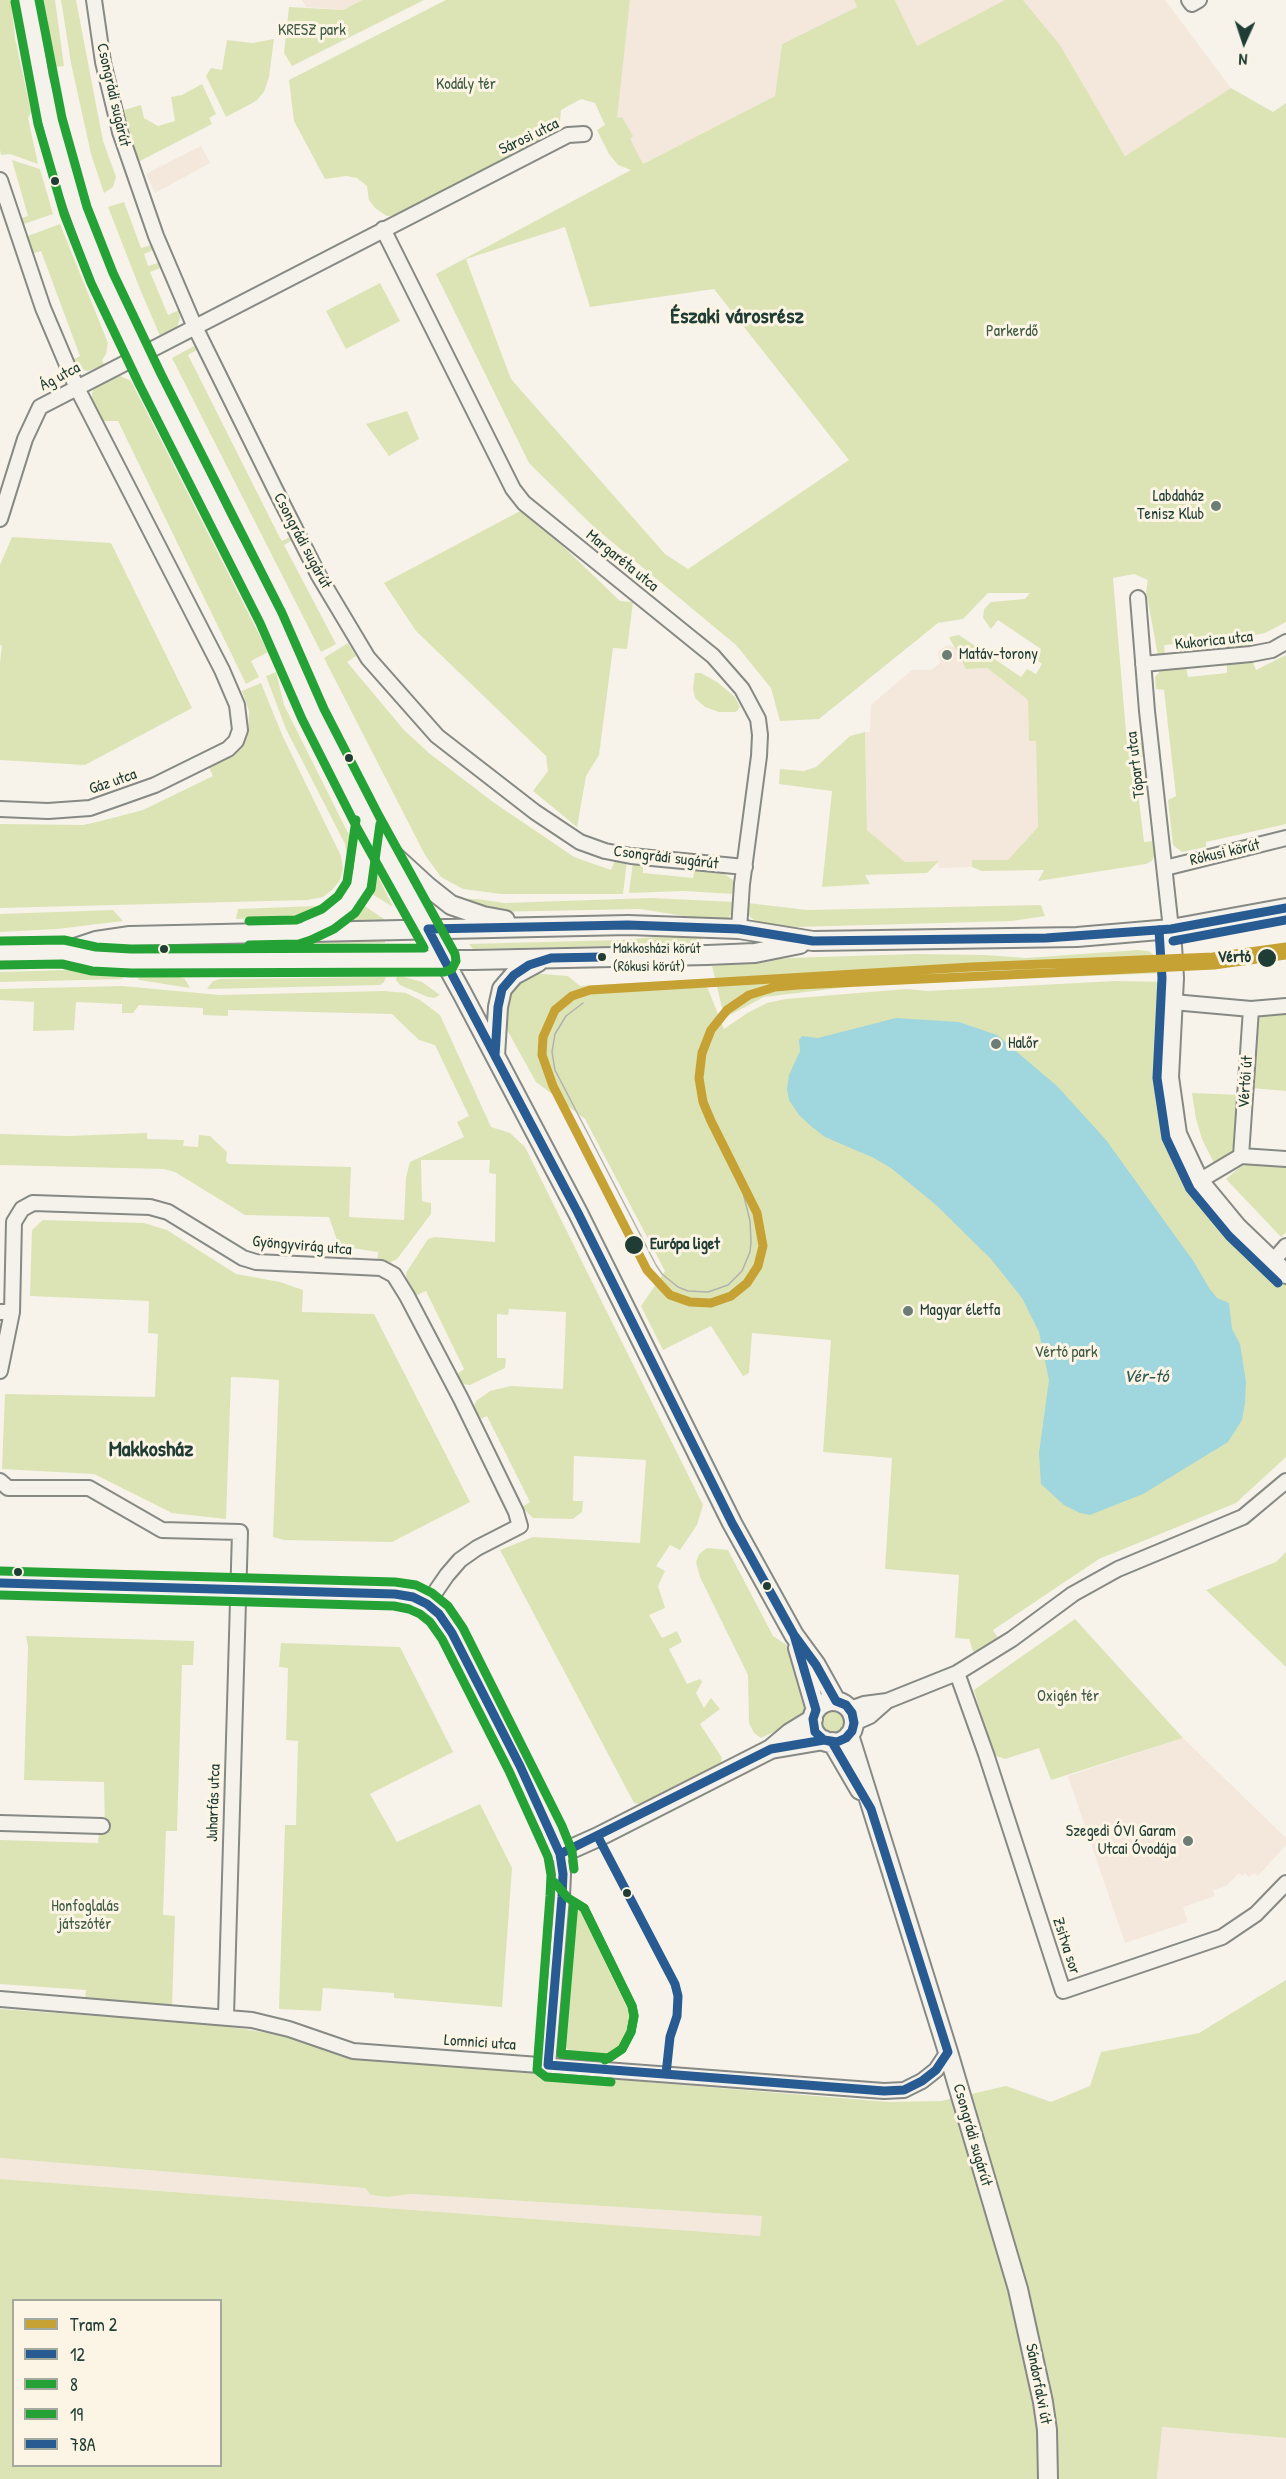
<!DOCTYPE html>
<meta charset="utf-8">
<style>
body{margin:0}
#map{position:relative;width:1286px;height:2479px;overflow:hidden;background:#f7f3ea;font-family:"Patrick Hand",sans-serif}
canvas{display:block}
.legend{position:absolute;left:12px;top:2299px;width:210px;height:168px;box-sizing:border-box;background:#fcf5e5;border:2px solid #a4ab9e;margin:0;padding:8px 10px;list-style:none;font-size:18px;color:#1f3d34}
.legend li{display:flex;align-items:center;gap:12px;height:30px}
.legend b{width:30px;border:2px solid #a4ab9e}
.north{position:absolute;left:1214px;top:12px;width:60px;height:60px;-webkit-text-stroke:4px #fcf5e5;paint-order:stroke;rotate:183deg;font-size:16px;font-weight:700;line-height:24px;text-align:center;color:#1f3d34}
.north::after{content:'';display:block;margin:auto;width:21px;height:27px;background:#1f3d34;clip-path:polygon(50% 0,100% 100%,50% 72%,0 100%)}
</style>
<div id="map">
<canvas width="1286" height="2479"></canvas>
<ul class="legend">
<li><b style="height:8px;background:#c6a234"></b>Tram 2</li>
<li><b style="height:8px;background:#275b91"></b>12</li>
<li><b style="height:8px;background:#25a235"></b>8</li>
<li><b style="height:8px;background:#25a235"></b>19</li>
<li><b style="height:8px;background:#275b91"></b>78A</li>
</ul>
<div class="north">N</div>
</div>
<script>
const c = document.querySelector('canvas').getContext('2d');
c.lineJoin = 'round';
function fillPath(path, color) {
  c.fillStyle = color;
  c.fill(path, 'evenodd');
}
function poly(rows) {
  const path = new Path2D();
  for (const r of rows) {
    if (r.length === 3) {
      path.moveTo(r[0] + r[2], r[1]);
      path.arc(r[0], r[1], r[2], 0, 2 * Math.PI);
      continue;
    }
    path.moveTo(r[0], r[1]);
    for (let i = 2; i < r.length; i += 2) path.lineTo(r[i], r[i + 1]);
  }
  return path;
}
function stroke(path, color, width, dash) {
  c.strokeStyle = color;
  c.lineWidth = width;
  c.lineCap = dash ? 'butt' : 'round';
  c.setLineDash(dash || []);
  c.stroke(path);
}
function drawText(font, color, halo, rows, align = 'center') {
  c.font = font + ' "Patrick Hand",sans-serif';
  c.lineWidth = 6;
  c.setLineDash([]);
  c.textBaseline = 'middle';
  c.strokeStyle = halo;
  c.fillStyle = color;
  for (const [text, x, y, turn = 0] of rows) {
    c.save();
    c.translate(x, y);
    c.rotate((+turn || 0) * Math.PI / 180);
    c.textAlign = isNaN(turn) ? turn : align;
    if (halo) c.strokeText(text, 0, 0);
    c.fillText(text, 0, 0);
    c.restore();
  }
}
fillPath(poly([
 [302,0,362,0,343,10,306,7],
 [630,0,854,0,858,7,782,44,775,96,643,164,616,119],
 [895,0,1005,0,917,46],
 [1023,0,1165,0,1231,88,1125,156,1060,45],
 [201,146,210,163,155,193,146,174],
 [947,645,954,647,966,669,987,668,1028,700,1029,740,1036,740,1038,827,1008,860,972,860,972,867,939,868,938,861,905,862,867,830,865,732,870,732,871,705,912,670,931,670,940,663,938,652],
 [1183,1738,1286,1838,1286,1845,1258,1876,1254,1873,1249,1877,1245,1873,1242,1876,1239,1873,1226,1886,1213,1890,1215,1896,1183,1907,1188,1922,1125,1943,1068,1776],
 [0,2158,365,2188,371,2195,388,2197,412,2194,762,2216,761,2236,0,2179],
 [1161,2427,1286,2438,1286,2479,1157,2479]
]), '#f4e7db');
fillPath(poly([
 [0,0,11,0,15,38,31,112,28,118,38,164,10,154,1,155,0,150],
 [44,0,55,0,64,66,55,67],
 [61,0,76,0,103,141,116,177,113,187,104,193,91,154,71,63],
 [362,0,424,0,292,66,284,53,289,7,343,10],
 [446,0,630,0,617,118,622,117,633,136,630,139,643,164,775,96,782,44,857,7,854,0,895,0,917,46,1005,0,1023,0,1060,45,1125,156,1231,88,1273,112,1286,103,1286,622,1265,633,1246,637,1247,647,1226,650,1225,639,1164,645,1165,656,1158,656,1146,591,1148,580,1134,574,1113,578,1127,744,1143,743,1145,756,1134,758,1144,842,1154,841,1156,852,1152,861,1146,864,1038,881,1044,870,982,871,972,867,972,860,1008,860,1038,827,1036,741,1029,741,1028,700,987,668,966,669,949,637,959,635,1021,677,1027,669,1036,674,1042,664,1035,659,1041,649,998,620,991,629,983,618,984,609,991,602,1025,599,1030,593,988,593,963,619,938,623,819,719,780,721,771,688,736,645,594,527,529,463,436,274,631,170,618,165,609,154,597,130,605,125,595,103,581,99,561,110,559,134,398,215,387,216,375,208,369,200,367,186,357,178,346,176,325,179,294,121,289,80],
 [565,227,590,307,714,289,849,460,688,569,665,554,511,379,466,259],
 [274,39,269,77,264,92,256,101,226,117,206,76,211,68,222,70,227,40,252,43],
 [202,84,216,114,209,118,212,124,138,162,124,110,141,105,144,118,158,126,175,121,171,97,182,95],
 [12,160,40,169,53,214,21,225,19,219,28,216],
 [124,202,141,248,151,245,153,250,144,254,148,266,158,263,160,268,150,272,168,315,179,310,180,318,178,325,171,332,160,336,140,289,108,207],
 [60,224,108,343,106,354,102,360,104,365,88,371,77,369,74,366,72,360,80,356,41,251,31,254,25,237],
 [380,283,400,321,346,349,326,311],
 [194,346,197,350,188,355,279,536,282,541,292,536,294,539,284,545,336,644,321,652,172,358],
 [118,375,131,381,136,391,268,652,251,661,259,677,246,684,118,421,102,421,92,402,92,393,96,384],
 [407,411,419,439,389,456,366,424],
 [524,509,620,601,633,602,627,649,613,648,599,755,586,776,577,827,533,791,548,771,546,756,416,631,384,583],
 [12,537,111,543,192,708,85,765,0,760,0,663,2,646,0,645,0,565],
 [348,643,356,656,347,662,404,730,429,753,493,802,574,857,611,870,615,860,627,861,623,894,501,894,463,889,441,877,425,855,324,658],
 [1286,655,1286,824,1206,842,1206,847,1182,852,1173,845,1168,800,1176,796,1164,690,1156,689,1155,677,1162,669,1186,667,1188,677,1227,673,1227,663,1252,660,1256,670],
 [276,672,284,705,354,845,357,858,350,879,345,844,286,729,266,676],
 [695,673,701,673,717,682,735,697,740,707,736,712,719,712,705,707,695,698,693,688],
 [261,683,283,737,341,856,343,869,339,882,332,890,323,897,307,900,0,908,0,824,83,825,97,822,143,810,213,776,209,767,239,750,248,732,249,711,242,691],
 [865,732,867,830,905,862,939,861,927,873,865,875,870,884,822,887,832,791,779,784,780,769,804,771,816,767,850,736],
 [633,862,643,863,643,873,693,878,695,869,723,873,733,880,735,894,683,891,629,893],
 [371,866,374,868,393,907,364,889],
 [345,893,347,895,317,915,236,919,238,909,316,906],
 [651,898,734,902,733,911,728,918,716,921,640,909,489,912,461,904,464,899,477,899,504,903],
 [357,901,384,919,384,922,342,924,340,922,342,917],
 [748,903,807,910,1041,905,1045,916,1012,921,796,927,760,925,748,915],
 [113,910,123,921,57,929,0,932,0,914],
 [679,935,702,936,701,944,473,949,469,944,620,940],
 [385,939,385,943,134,950,134,944],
 [1138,950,1148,951,1158,958,1165,973,864,985,764,997,728,1016,723,1012,712,966,789,958,915,954,986,955,1026,958],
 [102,969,125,970,127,974,122,979,0,982,0,972],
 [135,971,175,974,185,979,190,988,139,980],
 [530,973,568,976,580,986,704,979,724,1029,749,1012,767,1003,786,999,906,989,928,991,1115,981,1166,982,1161,1085,1170,1142,1193,1188,1234,1234,1286,1285,1286,1457,1236,1503,1099,1559,993,1630,999,1640,974,1654,969,1639,955,1638,959,1575,885,1569,892,1458,823,1452,831,1340,752,1333,749,1373,743,1376,711,1326,663,1350,641,1306,665,1271,585,1119,536,1082,506,1028,503,1015,513,984],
 [397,975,422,982,440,995,434,998,428,997,400,985,396,980],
 [386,977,384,982,380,985,207,989,213,981,220,979],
 [122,986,220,995,384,991,406,993,420,1000,440,1015,491,1127,510,1133,525,1147,703,1505,697,1525,680,1550,670,1545,656,1566,665,1571,658,1586,665,1608,649,1615,662,1638,677,1631,682,1642,669,1649,687,1684,700,1679,702,1682,696,1693,704,1708,711,1698,720,1709,700,1724,722,1758,720,1766,644,1805,634,1803,500,1550,533,1537,640,1543,646,1460,574,1456,573,1501,583,1501,582,1512,573,1519,533,1518,522,1507,530,1502,487,1416,478,1420,473,1410,476,1401,490,1391,511,1386,563,1389,566,1312,509,1309,508,1315,497,1314,497,1358,506,1358,505,1368,470,1385,463,1384,456,1375,464,1369,426,1291,415,1296,407,1283,406,1273,428,1239,435,1237,495,1242,496,1174,489,1173,490,1160,421,1160,422,1201,431,1203,431,1214,397,1259,389,1263,377,1262,378,1252,339,1246,329,1217,245,1215,175,1172,164,1169,0,1165,0,1134,68,1136,147,1133,147,1139,184,1140,183,1146,198,1147,199,1135,210,1136,227,1152,226,1161,229,1164,351,1167,349,1217,404,1220,406,1177,410,1162,464,1137,457,1122,469,1116,435,1045,419,1040,392,1014,228,1010,228,1016,203,1015,203,1008,139,1005,133,1013,122,1013,122,1004,76,1002,74,1030,33,1031,34,1002,0,1000,0,989],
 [1286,1011,1286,1091,1252,1088,1256,1015],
 [1192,1093,1241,1095,1237,1148,1214,1163,1202,1139,1196,1119],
 [1245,1163,1286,1165,1286,1232,1281,1237,1226,1179],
 [43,1220,144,1223,167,1230,236,1274,280,1282,303,1290,302,1312,374,1314,470,1502,392,1542,284,1540,273,1537,279,1380,254,1378,231,1377,226,1519,172,1513,94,1474,2,1469,5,1394,155,1397,158,1334,148,1333,149,1301,30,1296,32,1230],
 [707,1548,728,1550,773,1636,790,1647,806,1695,806,1710,797,1721,761,1738,754,1733,749,1723,748,1675,700,1577,696,1562,699,1554],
 [1286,1552,1286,1667,1206,1590,1276,1562],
 [1075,1619,1183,1738,1051,1780,1039,1748,1005,1759,993,1755,974,1690],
 [26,1636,194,1641,193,1665,182,1665,177,1831,166,1831,163,1915,175,1916,172,2007,85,2000,86,1990,0,1984,0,1840,98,1843,99,1832,105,1832,104,1782,24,1780,28,1646],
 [281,1643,400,1647,453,1752,370,1794,397,1842,480,1804,512,1868,502,2007,394,1998,394,1993,323,1988,321,2011,279,2009,285,1825,296,1825,298,1741,286,1740,288,1668,279,1667],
 [833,1722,12],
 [574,1896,633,2020,632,2035,624,2050,603,2060,588,2061,574,2057,551,2029,562,1897],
 [1286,1980,1286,2438,1162,2427,1157,2479,0,2479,0,2179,760,2236,762,2216,412,2194,388,2197,371,2195,365,2188,0,2158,0,2009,210,2024,524,2072,889,2102,941,2101,1006,2086,1051,2102,1090,2086,1101,2052,1199,2033],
 [14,2300,220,2300,220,2466,14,2466]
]), '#dce4b6');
fillPath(poly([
 [896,1018,959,1022,997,1035,1057,1086,1106,1140,1194,1262,1209,1288,1217,1298,1229,1303,1232,1329,1240,1344,1246,1382,1245,1403,1242,1420,1228,1442,1143,1494,1090,1515,1080,1513,1064,1505,1041,1484,1039,1453,1049,1380,1039,1332,1022,1298,991,1259,936,1205,891,1168,874,1158,825,1137,812,1127,799,1115,789,1100,787,1089,789,1075,800,1051,799,1040,802,1036,818,1038]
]), '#a0d6dd');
const street = poly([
 [94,0,103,62,120,132,156,236,194,325,277,493,319,576,368,658,437,736,535,812,580,842,605,851,631,856,745,867],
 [1189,0,1192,4,1199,0],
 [0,180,43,308,76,386,222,670,237,705,240,730,236,741,228,749,155,785,90,808,48,811,0,809],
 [383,229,513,489,524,503,713,656,742,689,758,719,760,735,759,756,742,884,739,929],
 [0,519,25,439,40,407,568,135,584,134],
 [1138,598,1147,711,1171,929],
 [1143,664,1251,654,1272,650,1286,642],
 [1165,868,1286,838],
 [1173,1002,1251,1009,1286,1006],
 [1241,1156,1286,1159],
 [1199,1181,1241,1156,1251,1009],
 [1273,1261,1286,1246],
 [0,1312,12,1312,14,1222,22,1209,33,1203,150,1207,168,1212,243,1258,256,1262,381,1268,394,1275,407,1296,461,1399,516,1512,520,1526,477,1548,460,1560,447,1575,427,1604],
 [0,1371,12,1312],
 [0,1481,8,1488,89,1488,162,1530,240,1532,226,2016],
 [957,1673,986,1754,1063,1991,1222,1937,1256,1914,1286,1883],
 [850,1709,864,1704,887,1701,957,1673,1012,1639,1073,1594,1118,1569,1243,1517,1286,1481],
 [854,1723,870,1716,887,1701],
 [0,1823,102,1826],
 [0,1999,252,2020,289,2029,353,2051,884,2091,904,2090,922,2081,936,2070,948,2052],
 [548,2065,562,1897,563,1874,560,1854]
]);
const secondary = poly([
 [27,0,40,78,65,175,102,278,133,344,222,525,271,618,313,714,368,822,462,993,578,1213,732,1523,794,1635,816,1665,836,1701],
 [392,854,427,886,451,905,483,916,505,920],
 [308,929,338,912,356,892,362,872,368,822],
 [1171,929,1174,978,1169,1077,1177,1134,1199,1181,1237,1227,1286,1274],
 [63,952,96,941,130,936,628,925,739,929,813,941,1077,937,1171,929,1286,908],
 [0,953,63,952,94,959,131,961,472,960,707,955,755,953,800,944],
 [495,1056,498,1007,502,989,514,975,538,962],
 [0,1583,395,1594,413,1597,427,1604,439,1614,452,1633,520,1766,551,1831,560,1854,598,1837,771,1749,790,1733,813,1719],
 [798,1648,816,1710],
 [833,1722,21],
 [849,1735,948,2052,1018,2289,1043,2402,1047,2430,1048,2479],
 [832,1742,860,1790],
 [771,1749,824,1740]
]);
stroke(street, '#868984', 18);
stroke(secondary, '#868984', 22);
stroke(street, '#f5f2ec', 14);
stroke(secondary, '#f5f2ec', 18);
stroke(poly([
 [583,1003,566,1016,555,1034,552,1052,555,1070,656,1265,662,1274,678,1287,688,1291,708,1292,728,1285,742,1271,750,1252,751,1242,750,1221,740,1180]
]), '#b0b2ad', 1.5);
stroke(poly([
 [495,1056,578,1213],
 [495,1056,498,1007,502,989,514,975,529,965,551,958,602,957],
 [578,1213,732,1523],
 [578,1213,732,1523],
 [578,1213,428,929,628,925,739,929,813,941,1046,938,1171,929,1286,908],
 [732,1523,794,1635],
 [0,1583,395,1594,413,1597,427,1604,439,1614,452,1633,520,1766,560,1854],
 [794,1635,816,1665,836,1701,846,1705,852,1713,854,1723,852,1731,846,1738,837,1742,824,1740,815,1732,813,1719,816,1710,794,1635],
 [824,1740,832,1742,871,1809,948,2052,936,2070,922,2081,904,2090,884,2091,548,2065,562,1897,563,1874,560,1854,771,1749,824,1740],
 [598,1837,675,1984,678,1996,677,2016,670,2037,666,2074]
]), '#275b91', 9);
stroke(poly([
 [249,945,299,944,311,940,334,929,355,913,371,889,380,824],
 [0,965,62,964,92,971,131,973,444,972,452,969,456,961,455,954,379,816,324,709,282,613,161,374,113,273,87,207,62,118,39,0],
 [0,1595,394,1606,409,1609,420,1614,430,1622,442,1639,509,1771,548,1857,551,1875,550,1896,537,2070,546,2077,611,2082],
 [554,1882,568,1898,584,1908,632,2006,634,2016,631,2032,622,2049,605,2060]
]), '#25a235', 9);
stroke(poly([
 [249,921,296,920,322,909,338,896,347,882,356,820],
 [0,941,64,940,96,947,131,949,424,948,357,828,302,719,260,623,139,384,91,283,64,214,38,124,15,2],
 [0,1571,395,1582,416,1585,432,1593,448,1606,463,1628,562,1826,572,1851,574,1869],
 [574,1902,584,1908,632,2006,634,2016,631,2032,622,2049,609,2058,561,2054,574,1902]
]), '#25a235', 9);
stroke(poly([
 [1159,930,1162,978,1157,1078,1166,1138,1190,1189,1229,1236,1278,1283],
 [1173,941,1286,920]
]), '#275b91', 9);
stroke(poly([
 [1286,947,1213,957,971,967,590,990,572,996,555,1010,543,1037,542,1055,553,1086,647,1270,670,1295,690,1302,711,1303,731,1296,747,1283,758,1266,763,1246,757,1213,711,1121,703,1102,699,1078,702,1053,711,1030,727,1010,749,995,775,987,798,985,1214,965,1286,955]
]), '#c6a234', 9);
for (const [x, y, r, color] of [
 [55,181,5,"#1f3d34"],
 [1216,506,6,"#6b7d74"],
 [947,655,6,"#6b7d74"],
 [349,758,5,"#1f3d34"],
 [164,949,5,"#1f3d34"],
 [602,957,5,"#1f3d34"],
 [1267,958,10,"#1f3d34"],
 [996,1044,6,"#6b7d74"],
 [634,1245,10,"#1f3d34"],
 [908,1311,6,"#6b7d74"],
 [18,1572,5,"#1f3d34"],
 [767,1586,5,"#1f3d34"],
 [1188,1841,6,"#6b7d74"],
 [627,1893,5,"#1f3d34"]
]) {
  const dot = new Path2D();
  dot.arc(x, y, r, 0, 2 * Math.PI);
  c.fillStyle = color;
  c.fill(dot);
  stroke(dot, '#fcf5e5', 2);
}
drawText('14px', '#1f3d34', '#fcf5e5', [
 ["Makkosházi körút",613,949],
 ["(Rókusi körút)",613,967]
], 'left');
drawText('16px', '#405c45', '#fcf5e5', [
 ["KRESZ park",312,31],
 ["Kodály tér",466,85],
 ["Parkerdő",1012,332],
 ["Vértó park",1066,1353],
 ["Oxigén tér",1068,1697],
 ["Honfoglalás",85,1907],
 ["játszótér",85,1925]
]);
drawText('16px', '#1f3d34', '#fcf5e5', [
 ["Csongrádi sugárút",113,95,77],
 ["Sárosi utca",529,137,-26],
 ["Ág utca",60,377,-28],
 ["Csongrádi sugárút",302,541,62],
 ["Margaréta utca",622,561,39],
 ["Kukorica utca",1214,641,-6],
 ["Tópart utca",1136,765,-97],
 ["Gáz utca",113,782,-19],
 ["Rókusi körút",1225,853,-13],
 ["Csongrádi sugárút",666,858,7],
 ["Vértói út",1246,1082,-86],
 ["Gyöngyvirág utca",302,1246,5],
 ["Juharfás utca",214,1803,-88],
 ["Zsitva sor",1066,1946,72],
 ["Lomnici utca",480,2043,4],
 ["Csongrádi sugárút",972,2135,74],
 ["Sándorfalvi út",1038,2384,79]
]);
drawText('16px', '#1f3d34', '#fcf5e5', [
 ["Labdaház",1204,497,"right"],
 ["Tenisz Klub",1204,515,"right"],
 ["Matáv-torony",959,655],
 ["Halőr",1008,1044],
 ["Magyar életfa",920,1311],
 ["Szegedi ÓVI Garam",1176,1832,"right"],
 ["Utcai Óvodája",1176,1850,"right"]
], 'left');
drawText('bold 16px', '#1f3d34', '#fcf5e5', [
 ["Vértó",1251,958],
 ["Európa liget",650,1245,"left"]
], 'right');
drawText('italic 18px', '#315955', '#fcf5e5', [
 ["Vér-tó",1146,1377]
]);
drawText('bold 22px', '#1f3d34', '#fcf5e5', [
 ["Északi városrész",737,317],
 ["Makkosház",151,1450]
]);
</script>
